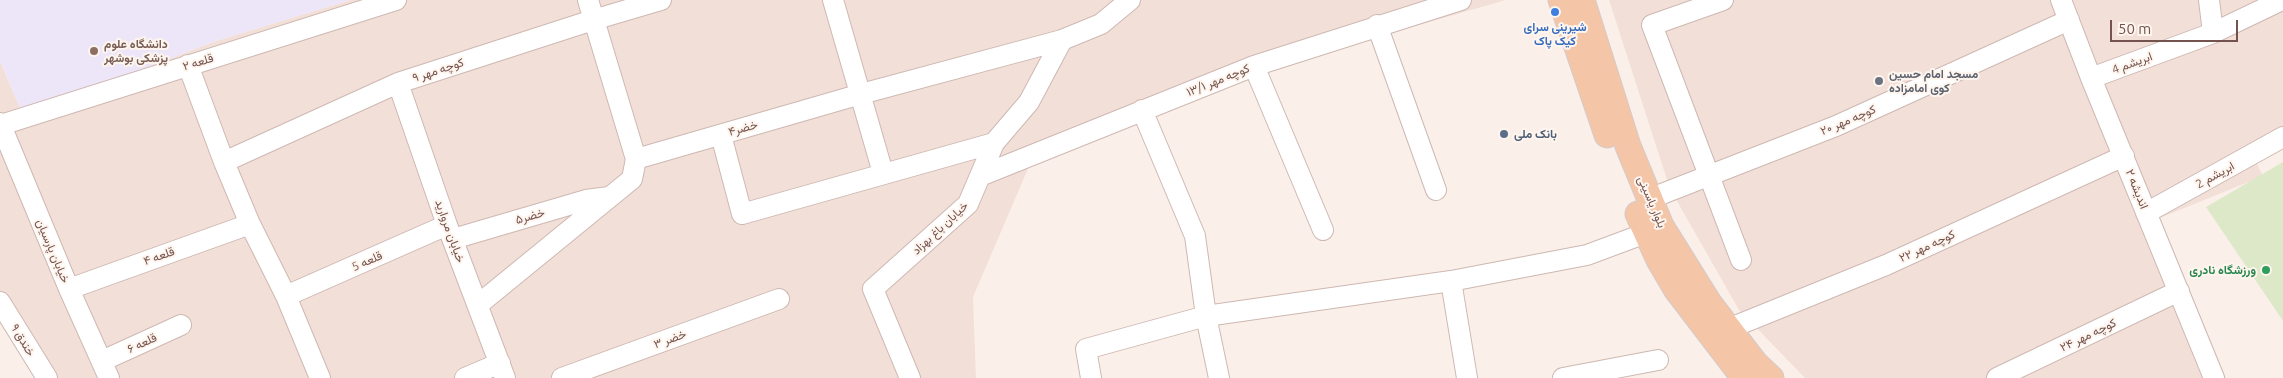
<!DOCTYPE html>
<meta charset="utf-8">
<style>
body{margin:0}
#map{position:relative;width:2283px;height:378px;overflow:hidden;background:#fbf0e9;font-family:Ubuntu,sans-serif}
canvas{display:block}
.scale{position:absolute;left:2110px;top:20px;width:128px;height:22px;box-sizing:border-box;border:2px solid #74534e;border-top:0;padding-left:6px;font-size:15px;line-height:18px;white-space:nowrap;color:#74534e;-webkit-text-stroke:4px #fef5ef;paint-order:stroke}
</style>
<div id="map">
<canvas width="2283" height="378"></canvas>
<div class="scale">50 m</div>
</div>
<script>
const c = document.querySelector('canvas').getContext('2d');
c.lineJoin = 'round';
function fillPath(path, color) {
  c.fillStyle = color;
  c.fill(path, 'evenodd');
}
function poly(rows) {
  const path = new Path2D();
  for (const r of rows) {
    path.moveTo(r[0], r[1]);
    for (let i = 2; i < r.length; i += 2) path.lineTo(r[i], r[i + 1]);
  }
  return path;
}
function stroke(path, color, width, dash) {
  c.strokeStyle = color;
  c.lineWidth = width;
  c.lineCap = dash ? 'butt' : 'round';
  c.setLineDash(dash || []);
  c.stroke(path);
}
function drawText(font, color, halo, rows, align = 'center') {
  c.font = font + ' Ubuntu,Vazirmatn,sans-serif';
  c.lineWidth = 4;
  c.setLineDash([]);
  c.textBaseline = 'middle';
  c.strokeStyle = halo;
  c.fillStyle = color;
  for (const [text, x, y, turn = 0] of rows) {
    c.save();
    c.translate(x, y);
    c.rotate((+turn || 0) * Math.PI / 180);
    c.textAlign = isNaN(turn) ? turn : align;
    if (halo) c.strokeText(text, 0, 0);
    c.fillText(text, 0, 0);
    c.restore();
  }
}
fillPath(poly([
 [350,0,1506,0,1161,99,1039,143,973,297,976,378,37,378,0,317,0,61,23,115,213,42],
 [1609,0,2283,0,2283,149,2257,164,2263,176,2160,218,2226,378,1805,378,1739,310,1670,189]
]), '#f2e0d8');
fillPath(poly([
 [0,0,350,0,213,42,23,115,0,61]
]), '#ede6f8');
fillPath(poly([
 [2283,162,2283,321,2206,207]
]), '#dde8c8');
const minor = poly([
 [588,0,636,159],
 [833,0,883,173],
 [1723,0,1652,25,1741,260],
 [2061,0,2091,78,2214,378],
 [2209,0,2213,33],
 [1377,25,1436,190],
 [188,65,224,162,250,224,286,296,320,378],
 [1254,66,1323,230],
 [2091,78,2213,33,2282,0],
 [398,83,447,225,505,378],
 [1142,110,1195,236,1206,316,1219,378],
 [0,123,69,289,109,378],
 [1,125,396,0],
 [721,135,742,214,994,143],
 [224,162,398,83,593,20,661,0],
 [980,176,1254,66,1461,0],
 [1649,199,1836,126,2069,20],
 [2146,213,2283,137],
 [453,239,586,200,609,197],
 [1451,281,1467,378],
 [69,289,250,224],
 [286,296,447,225],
 [0,302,47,378],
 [479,304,632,179,636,159,861,94,1062,40],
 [1728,329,1886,265,2124,156],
 [102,361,181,325],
 [465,378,500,363],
 [562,378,779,299],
 [910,378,873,289,968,204,994,143,1029,102,1062,40,1101,24,1130,0],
 [1091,378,1086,349,1206,316,1451,281,1587,255,1646,233],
 [1563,378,1658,360],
 [1997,378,2179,291]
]);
const major = poly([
 [1561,0,1607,135],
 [1582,0,1628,146,1661,226,1709,303,1755,363,1771,378],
 [1638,214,1659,260,1676,289,1744,378]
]);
stroke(minor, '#ceb8b2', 22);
stroke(major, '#d5cbca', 27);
stroke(minor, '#fff', 20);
stroke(major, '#f4c5a7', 25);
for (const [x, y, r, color] of [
 [1555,12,5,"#3f7fe0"],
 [94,51,5,"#8d6e63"],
 [1879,81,5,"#6b7280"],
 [1504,134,5,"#5c6f8a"],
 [2266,270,5,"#2e9e5b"]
]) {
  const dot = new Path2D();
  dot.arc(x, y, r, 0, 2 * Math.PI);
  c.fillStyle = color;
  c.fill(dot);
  stroke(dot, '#fef5ef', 2);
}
drawText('bold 12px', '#366cbe', '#fef5ef', [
 ["شیرینی سرای",1555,27],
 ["کیک پاک",1555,41]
]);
drawText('bold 12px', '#785e54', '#fef5ef', [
 ["دانشگاه علوم",104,44],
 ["پزشکی بوشهر",104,58]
], 'left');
drawText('12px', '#74534e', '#fef5ef', [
 ["قلعه ۲",198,62,-17],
 ["ابریشم 4",2132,63,-20],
 ["کوچه مهر ۹",438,70,-18],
 ["کوچه مهر ۱۳/۱",1218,80,-22],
 ["کوچه مهر ۲۰",1848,120,-23],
 ["خضر۴",743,128,-16],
 ["ابریشم 2",2215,175,-29],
 ["اندیشه ۲",2137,189,68],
 ["بلوار یاسینی",1652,202,67],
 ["خضر۵",530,216,-16],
 ["خیابان باغ بهزاد",940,228,-43],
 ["خیابان مروارید",450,231,70],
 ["کوچه مهر ۲۲",1927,246,-25],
 ["خیابان پارسیان",53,251,67],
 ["قلعه ۴",159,256,-20],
 ["قلعه 5",367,261,-24],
 ["کوچه مهر ۲۴",2088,335,-26],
 ["خضر ۳",670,339,-20],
 ["خندق ۹",23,340,59],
 ["قلعه ۶",142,343,-25]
]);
drawText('bold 12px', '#5b616d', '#fef5ef', [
 ["مسجد امام حسین",1889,74],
 ["کوی امامزاده",1889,88]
], 'left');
drawText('bold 12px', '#4e5e75', '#fef5ef', [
 ["بانک ملی",1514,134]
], 'left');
drawText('bold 12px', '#27864d', '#fef5ef', [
 ["ورزشگاه نادری",2256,270]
], 'right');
</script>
